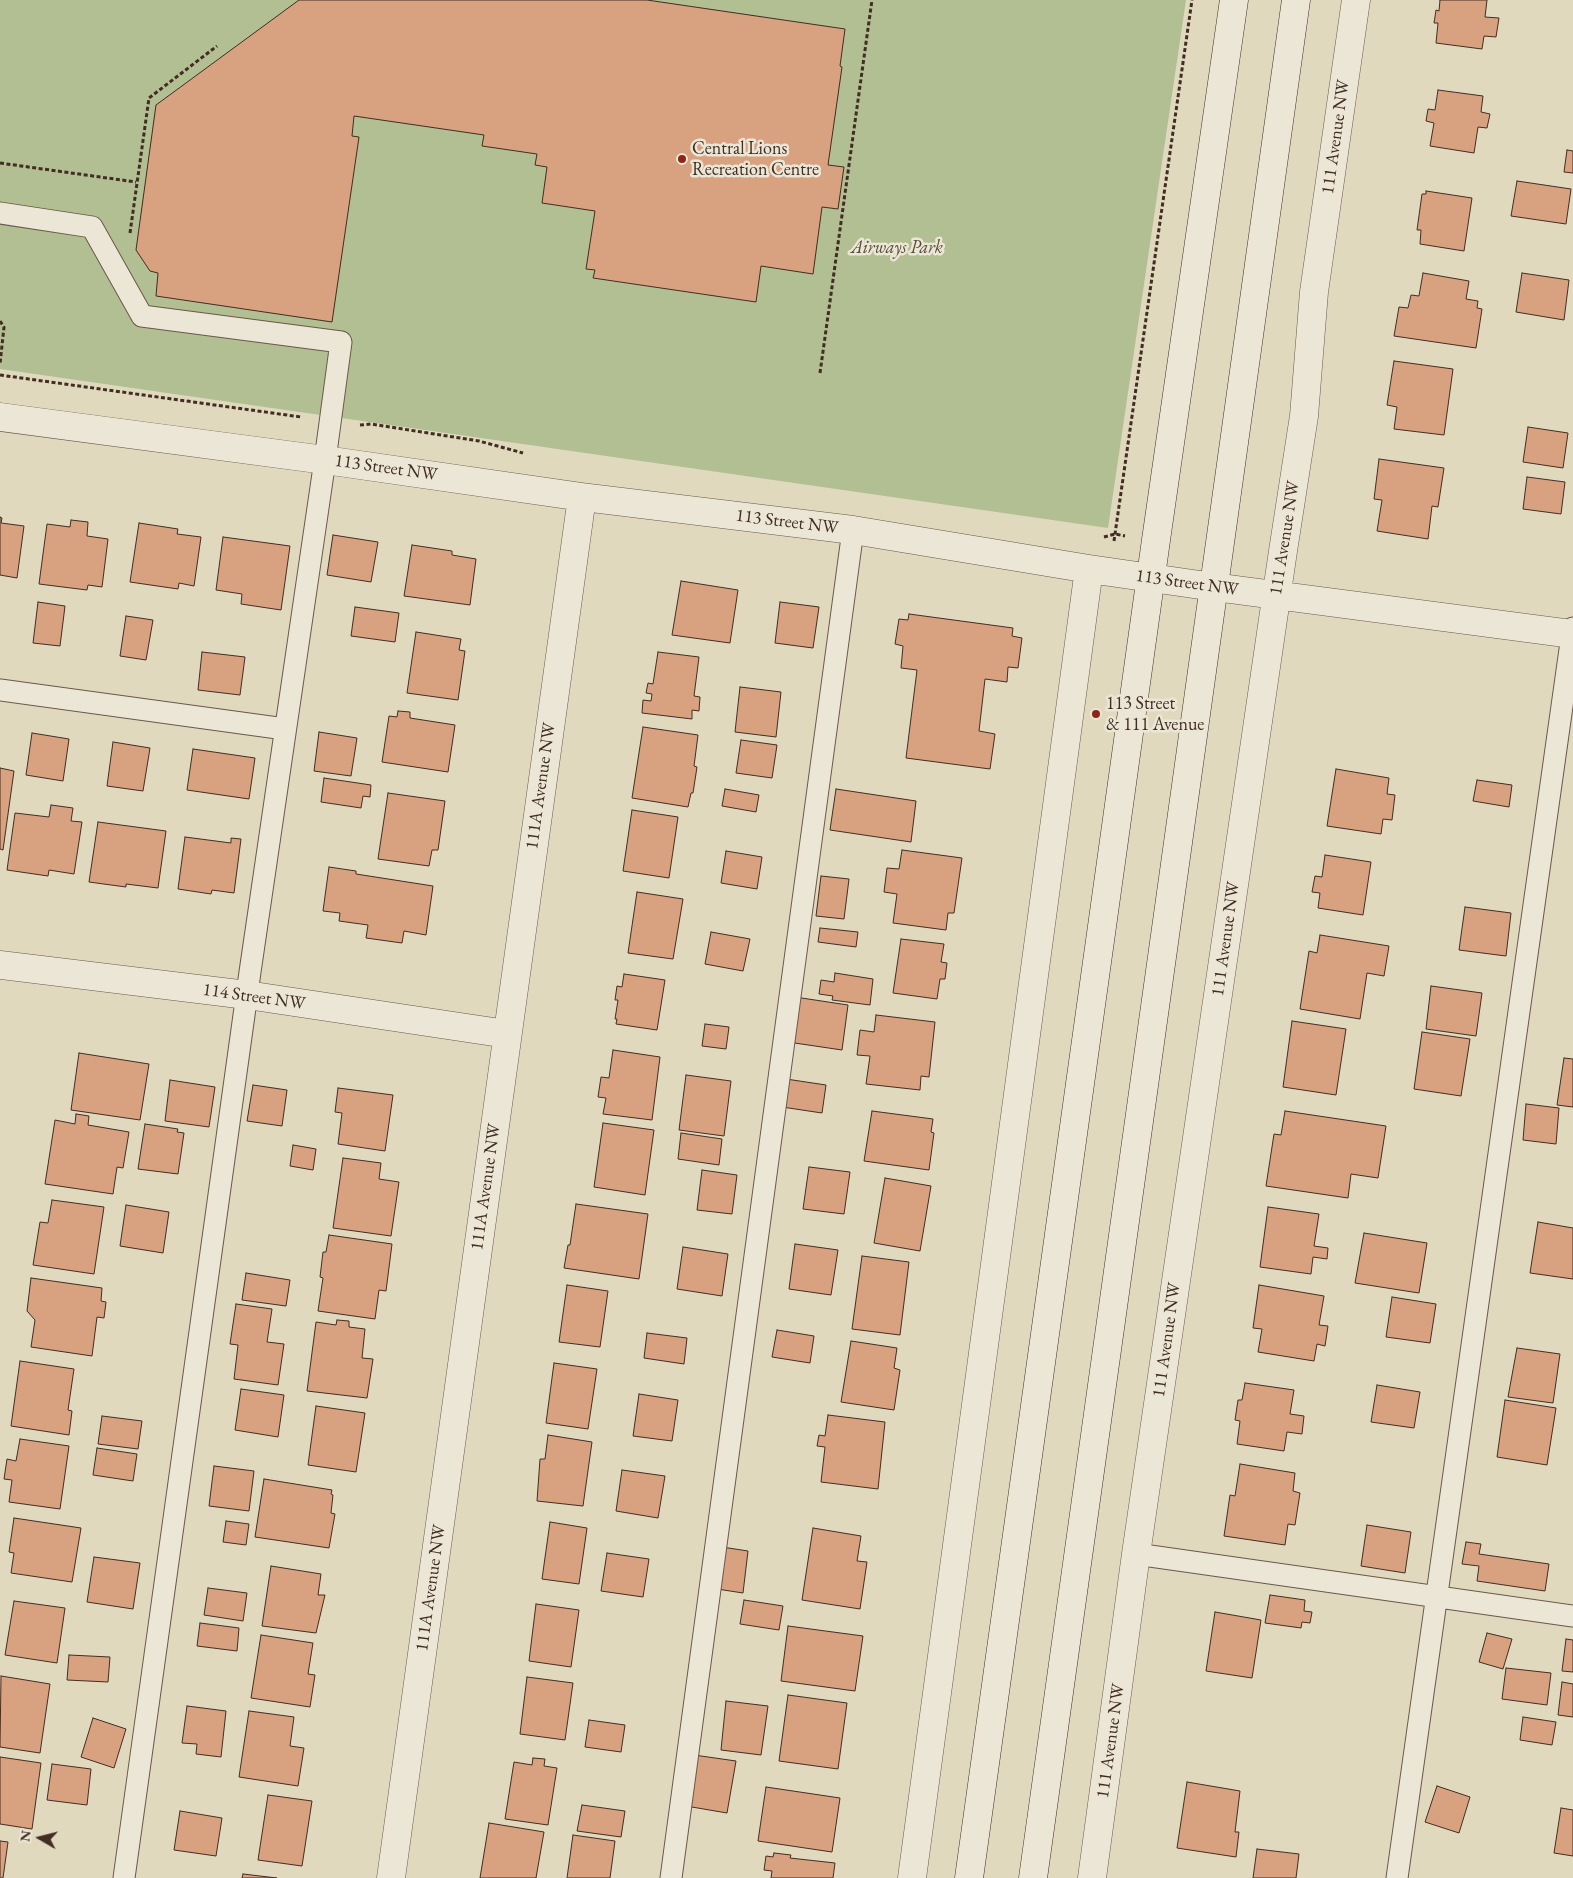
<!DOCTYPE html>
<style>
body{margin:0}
#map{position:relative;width:1573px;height:1878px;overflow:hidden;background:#e0d9be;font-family:"EB Garamond",serif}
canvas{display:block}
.north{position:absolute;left:15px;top:1813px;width:50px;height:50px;-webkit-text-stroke:4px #ebe6d5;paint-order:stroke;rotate:278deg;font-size:14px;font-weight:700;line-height:20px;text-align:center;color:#422d23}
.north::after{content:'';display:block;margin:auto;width:18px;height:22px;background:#422d23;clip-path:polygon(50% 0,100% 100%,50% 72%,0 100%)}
</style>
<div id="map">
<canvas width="1573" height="1878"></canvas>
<div class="north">N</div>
</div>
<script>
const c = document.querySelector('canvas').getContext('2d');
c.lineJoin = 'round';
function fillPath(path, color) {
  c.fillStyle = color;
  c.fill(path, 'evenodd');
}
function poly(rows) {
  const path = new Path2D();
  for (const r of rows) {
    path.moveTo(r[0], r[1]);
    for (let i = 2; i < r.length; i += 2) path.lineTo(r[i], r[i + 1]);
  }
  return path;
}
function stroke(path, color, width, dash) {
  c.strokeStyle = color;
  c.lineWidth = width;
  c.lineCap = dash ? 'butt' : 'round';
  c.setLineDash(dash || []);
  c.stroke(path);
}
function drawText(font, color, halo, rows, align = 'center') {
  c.font = font + ' "EB Garamond",serif';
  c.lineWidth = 5;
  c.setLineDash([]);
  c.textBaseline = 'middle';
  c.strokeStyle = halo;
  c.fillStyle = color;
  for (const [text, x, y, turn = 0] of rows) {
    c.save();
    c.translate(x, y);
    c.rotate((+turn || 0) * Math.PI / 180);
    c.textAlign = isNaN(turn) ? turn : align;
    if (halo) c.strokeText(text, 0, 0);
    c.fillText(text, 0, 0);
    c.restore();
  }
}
fillPath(poly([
 [0,0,1186,0,1108,528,0,369]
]), '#b1bf92');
const building = poly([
 [299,0,647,0,845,29,840,66,842,67,828,165,844,167,838,209,822,207,813,274,761,266,756,302,593,278,595,270,586,269,595,211,542,203,547,167,535,165,537,154,482,146,484,135,354,116,352,136,359,137,332,322,156,296,158,273,150,271,136,250,156,105,299,0],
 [1440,0,1487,0,1485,17,1499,18,1496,37,1484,36,1482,49,1436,43,1438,23,1434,23,1436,10,1439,11,1440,0],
 [1438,90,1483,96,1481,112,1490,114,1487,128,1478,127,1474,153,1430,146,1434,123,1426,121,1428,109,1435,110,1438,90],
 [1567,150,1573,151,1573,173,1564,172,1567,150],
 [1517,181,1571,189,1566,224,1511,216,1517,181],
 [1426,191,1472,198,1464,251,1420,244,1421,230,1417,230,1422,194,1426,194,1426,191],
 [1423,273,1469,281,1466,299,1478,301,1477,308,1482,309,1476,348,1394,336,1399,307,1408,308,1411,295,1419,296,1423,273],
 [1522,273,1569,280,1564,320,1516,312,1522,273],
 [1394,361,1453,369,1444,435,1394,429,1397,407,1387,405,1394,361],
 [1528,427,1568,433,1563,468,1523,462,1528,427],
 [1379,459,1444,468,1438,507,1432,506,1428,539,1377,531,1382,500,1374,499,1379,459],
 [1527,477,1565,482,1561,514,1523,509,1527,477],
 [0,517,2,518,1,523,24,526,17,578,0,575,0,517],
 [71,520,88,522,87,536,108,539,102,587,88,585,87,590,39,584,47,524,70,527,71,520],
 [139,523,178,529,177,534,201,537,194,586,179,583,178,589,130,582,139,523],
 [333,535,378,542,371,582,327,575,333,535],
 [223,537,290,546,281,610,241,604,242,594,216,590,223,537],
 [412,545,452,551,452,555,476,559,470,605,404,596,412,545],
 [681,581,738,590,730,643,672,635,681,581],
 [38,602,65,606,60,646,33,643,38,602],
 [780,602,819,607,813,648,775,643,780,602],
 [355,607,399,613,395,642,351,636,355,607],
 [909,614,1013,628,1012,636,1022,638,1018,668,1008,667,1007,682,985,679,979,731,995,734,990,769,906,758,917,670,901,668,903,646,895,644,899,619,908,620,909,614],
 [126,616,153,620,146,660,120,656,126,616],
 [416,632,461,639,459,650,465,651,458,700,407,693,416,632],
 [202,652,245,657,240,695,198,690,202,652],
 [658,652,699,657,694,696,700,697,699,711,692,710,692,719,642,713,643,700,651,701,652,694,646,693,648,683,653,684,658,652],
 [740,687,781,692,776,737,735,732,740,687],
 [398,711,410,712,410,718,455,725,448,772,382,762,389,716,397,717,398,711],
 [643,727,698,735,694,766,697,767,693,793,691,793,688,807,632,798,643,727],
 [319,732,357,738,351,776,314,771,319,732],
 [32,733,69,739,63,781,26,775,32,733],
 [741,740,777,745,772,778,736,773,741,740],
 [113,742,150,748,143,791,107,786,113,742],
 [193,749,255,758,249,799,187,790,193,749],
 [0,768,14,771,3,850,0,849,0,768],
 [1336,769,1389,778,1387,794,1395,795,1392,820,1383,819,1381,834,1327,826,1336,769],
 [324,778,371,785,370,797,363,796,361,808,321,802,324,778],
 [1477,780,1512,785,1509,807,1473,801,1477,780],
 [725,789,759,795,756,812,722,806,725,789],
 [836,789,916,801,911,842,830,830,836,789],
 [388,793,445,801,438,850,432,850,429,866,378,859,388,793],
 [51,805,73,808,71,821,82,822,74,874,49,870,48,876,7,870,15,813,49,817,51,805],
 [632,810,678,817,669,878,623,871,632,810],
 [98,822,166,831,158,888,126,884,126,887,89,882,98,822],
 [185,837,231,843,231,838,241,839,234,893,212,890,211,894,178,889,185,837],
 [902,850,962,858,954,913,948,913,946,930,893,923,897,894,884,892,887,868,899,869,902,850],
 [726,851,762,857,757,889,721,883,726,851],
 [1325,855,1371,862,1363,915,1318,908,1320,893,1312,892,1315,876,1322,877,1325,855],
 [329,867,356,871,356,874,433,886,426,935,404,931,402,943,366,938,368,925,339,921,340,913,323,911,329,867],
 [821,876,849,879,844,919,816,916,821,876],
 [637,892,683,899,673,959,628,953,637,892],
 [1465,907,1511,913,1506,956,1459,950,1465,907],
 [820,928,858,932,856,947,818,942,820,928],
 [711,932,750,939,743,971,705,964,711,932],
 [1320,935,1389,946,1384,976,1367,973,1360,1019,1300,1009,1309,951,1317,953,1320,935],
 [901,939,944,944,941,962,947,963,945,979,940,979,937,999,893,993,901,939],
 [835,973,873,979,870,1005,832,1000,833,996,819,994,821,980,834,982,835,973],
 [624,974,665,980,657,1030,616,1024,617,1019,615,1019,618,1000,615,1000,617,986,622,987,624,974],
 [1431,986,1482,993,1476,1036,1426,1029,1431,986],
 [795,997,848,1005,842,1050,788,1042,795,997],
 [876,1015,935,1022,929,1077,921,1076,920,1090,866,1084,870,1056,857,1055,860,1030,874,1032,876,1015],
 [1292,1021,1346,1029,1336,1095,1283,1087,1292,1021],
 [705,1024,729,1027,726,1049,702,1046,705,1024],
 [1422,1032,1470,1039,1461,1096,1414,1089,1422,1032],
 [613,1050,660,1057,652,1120,603,1114,606,1098,598,1097,601,1077,609,1078,613,1050],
 [79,1053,149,1064,140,1120,71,1110,79,1053],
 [1564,1058,1573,1059,1573,1107,1557,1105,1564,1058],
 [686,1075,731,1081,724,1136,679,1130,686,1075],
 [786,1079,826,1085,822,1113,782,1107,786,1079],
 [170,1080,215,1087,209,1127,165,1121,170,1080],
 [253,1085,287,1090,282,1126,247,1121,253,1085],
 [338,1088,393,1095,385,1151,338,1144,342,1113,335,1112,338,1088],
 [1526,1104,1559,1108,1556,1144,1523,1140,1526,1104],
 [872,1111,933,1119,931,1132,934,1133,929,1170,864,1161,872,1111],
 [1285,1111,1386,1126,1378,1178,1351,1174,1348,1198,1266,1186,1274,1134,1281,1135,1285,1111],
 [76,1114,89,1116,88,1125,129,1132,123,1168,117,1167,113,1194,45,1184,55,1120,75,1124,76,1114],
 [603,1123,654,1130,645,1195,594,1187,603,1123],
 [145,1124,178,1129,177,1132,184,1133,178,1174,138,1169,145,1124],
 [681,1133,722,1139,719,1165,678,1159,681,1133],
 [293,1145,316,1149,313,1170,290,1166,293,1145],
 [343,1158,381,1163,379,1179,399,1182,391,1236,333,1228,343,1158],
 [809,1167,850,1172,844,1214,803,1209,809,1167],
 [702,1170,737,1175,732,1214,697,1210,702,1170],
 [885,1178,931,1186,920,1251,874,1243,885,1178],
 [52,1200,104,1207,94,1274,33,1265,40,1222,48,1223,52,1200],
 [576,1204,648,1214,639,1279,564,1268,568,1245,570,1245,576,1204],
 [126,1205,169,1212,163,1253,120,1246,126,1205],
 [1268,1207,1319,1214,1314,1246,1328,1248,1327,1259,1313,1257,1311,1274,1260,1267,1268,1207],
 [1538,1222,1573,1228,1573,1279,1530,1273,1538,1222],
 [1364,1233,1427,1243,1419,1293,1355,1283,1364,1233],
 [329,1235,392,1244,386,1291,379,1290,375,1319,318,1311,323,1278,320,1277,323,1252,326,1252,329,1235],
 [795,1244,838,1250,831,1295,789,1289,795,1244],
 [683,1247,728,1254,722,1296,677,1289,683,1247],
 [862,1256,909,1262,900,1335,852,1329,862,1256],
 [246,1273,290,1280,286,1306,242,1300,246,1273],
 [31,1278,102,1288,101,1301,106,1302,104,1318,97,1317,92,1356,31,1347,35,1320,27,1311,31,1278],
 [567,1285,608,1291,600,1347,559,1342,567,1285],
 [1259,1285,1324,1296,1319,1325,1328,1326,1325,1346,1317,1344,1314,1361,1258,1352,1262,1329,1253,1328,1259,1285],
 [1392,1297,1436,1304,1430,1343,1386,1337,1392,1297],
 [236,1304,272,1309,267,1342,284,1344,278,1385,234,1379,238,1345,230,1344,236,1304],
 [337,1320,349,1321,349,1327,365,1329,362,1358,373,1359,367,1398,307,1391,316,1322,336,1325,337,1320],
 [777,1330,814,1336,810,1363,772,1357,777,1330],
 [647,1333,687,1338,684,1364,644,1358,647,1333],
 [851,1341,897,1348,894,1368,900,1370,894,1410,841,1402,851,1341],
 [1517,1348,1560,1354,1553,1403,1508,1397,1517,1348],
 [20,1361,74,1369,68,1410,72,1411,69,1435,11,1426,20,1361],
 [554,1363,597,1369,588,1429,546,1423,554,1363],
 [1245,1383,1294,1390,1290,1414,1304,1416,1302,1434,1287,1432,1284,1451,1237,1444,1240,1421,1235,1420,1238,1400,1242,1400,1245,1383],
 [1377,1385,1420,1392,1414,1428,1371,1422,1377,1385],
 [241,1389,284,1395,278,1437,235,1430,241,1389],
 [639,1394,678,1400,672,1441,633,1436,639,1394],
 [1505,1400,1556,1408,1547,1465,1497,1457,1505,1400],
 [316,1406,365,1413,356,1472,308,1465,316,1406],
 [828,1415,885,1422,878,1489,821,1482,825,1447,817,1446,819,1435,825,1436,828,1415],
 [102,1416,142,1421,138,1449,98,1444,102,1416],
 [548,1435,592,1442,583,1506,537,1501,540,1459,545,1459,548,1435],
 [20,1439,69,1446,60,1509,9,1502,12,1480,4,1479,7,1459,16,1461,20,1439],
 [97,1448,137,1454,133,1481,93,1475,97,1448],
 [1240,1464,1295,1473,1293,1491,1300,1493,1295,1525,1288,1524,1285,1545,1224,1536,1230,1495,1235,1496,1240,1464],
 [214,1466,254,1471,249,1511,209,1506,214,1466],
 [622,1470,665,1476,658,1518,616,1511,622,1470],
 [264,1479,332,1490,331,1494,333,1495,331,1513,335,1514,329,1548,255,1537,264,1479],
 [14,1518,81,1528,72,1582,11,1573,14,1553,9,1552,14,1518],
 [226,1521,249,1524,246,1545,223,1542,226,1521],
 [550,1522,587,1528,579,1584,542,1579,550,1522],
 [1367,1525,1411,1532,1405,1573,1361,1566,1367,1525],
 [813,1528,861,1536,857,1561,867,1562,860,1609,802,1600,813,1528],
 [1466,1542,1481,1544,1479,1554,1549,1564,1545,1591,1477,1581,1479,1566,1462,1564,1466,1542],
 [722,1547,748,1551,743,1593,717,1589,722,1547],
 [607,1553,649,1559,643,1597,601,1591,607,1553],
 [94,1557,140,1563,133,1609,87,1602,94,1557],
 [271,1566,321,1574,318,1595,325,1595,316,1633,262,1626,271,1566],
 [208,1588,247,1593,243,1621,204,1615,208,1588],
 [1270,1595,1305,1600,1304,1611,1312,1612,1310,1623,1302,1622,1301,1628,1265,1623,1270,1595],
 [744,1600,783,1606,779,1630,740,1624,744,1600],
 [14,1601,65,1608,57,1663,5,1655,14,1601],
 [536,1604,579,1610,571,1667,529,1661,536,1604],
 [1215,1612,1261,1620,1252,1678,1206,1671,1215,1612],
 [200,1623,239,1628,237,1651,197,1646,200,1623],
 [788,1626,863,1636,855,1691,781,1681,788,1626],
 [1487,1633,1512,1639,1503,1669,1479,1662,1487,1633],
 [261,1635,313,1643,308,1674,315,1675,310,1707,251,1698,261,1635],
 [1566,1639,1573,1640,1573,1672,1562,1671,1566,1639],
 [69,1655,110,1657,108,1682,67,1680,69,1655],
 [1506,1668,1551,1673,1547,1705,1502,1699,1506,1668],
 [1,1676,50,1684,40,1753,0,1747,1,1676],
 [527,1677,573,1683,565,1740,520,1734,527,1677],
 [1562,1682,1573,1684,1573,1717,1558,1715,1562,1682],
 [788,1695,847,1703,838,1769,779,1761,788,1695],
 [726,1701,768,1706,761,1755,721,1750,726,1701],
 [187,1706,226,1711,221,1757,196,1754,197,1744,182,1743,187,1706],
 [249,1711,294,1717,290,1746,304,1748,298,1786,239,1777,249,1711],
 [1523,1717,1556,1722,1552,1745,1520,1740,1523,1717],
 [93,1718,126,1729,114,1768,81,1757,93,1718],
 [589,1720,625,1725,621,1752,585,1747,589,1720],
 [694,1755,736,1761,727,1813,686,1806,694,1755],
 [0,1757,41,1763,32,1829,0,1824,0,1757],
 [533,1758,545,1759,544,1766,557,1768,548,1825,505,1819,514,1762,532,1765,533,1758],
 [52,1764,91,1769,87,1805,47,1800,52,1764],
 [1187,1782,1240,1791,1235,1832,1239,1832,1236,1857,1177,1848,1187,1782],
 [1437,1786,1470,1797,1459,1833,1425,1822,1437,1786],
 [766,1787,840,1798,832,1852,758,1841,766,1787],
 [268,1795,312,1801,302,1866,258,1860,268,1795],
 [582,1805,625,1811,621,1837,577,1831,582,1805],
 [1561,1808,1573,1810,1573,1856,1554,1853,1561,1808],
 [180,1811,222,1818,216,1856,174,1850,180,1811],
 [489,1823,544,1832,536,1878,480,1878,489,1823],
 [573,1835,615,1841,610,1878,567,1878,573,1835],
 [0,1841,8,1842,3,1878,0,1878,0,1841],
 [1257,1849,1299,1854,1296,1878,1253,1878,1257,1849],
 [774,1853,791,1855,790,1858,835,1863,833,1878,771,1878,772,1871,764,1870,766,1856,773,1857,774,1853],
 [243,1874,277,1878,242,1878,243,1874]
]);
fillPath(building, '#d8a180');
stroke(building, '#422d23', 1);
const lane = poly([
 [0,213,92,227,142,316,341,342,325,460,250,972,124,1878],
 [0,690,285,729],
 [1136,1554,1573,1616],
 [671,1878,853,530],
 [1397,1878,1573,628]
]);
const street = poly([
 [0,417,325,460,582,497,853,530,1089,569,1214,587,1573,634],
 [0,965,247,995,507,1034],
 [391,1878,582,497],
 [912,1878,1089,569],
 [1092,1878,1136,1554,1283,551,1304,416,1314,292,1356,0]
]);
const secondary = poly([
 [969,1878,1156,540,1234,0],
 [1033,1878,1296,0]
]);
stroke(lane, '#6a584a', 23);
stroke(street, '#6a584a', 29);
stroke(secondary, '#422d23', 29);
stroke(poly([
 [0,163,136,182],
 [130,233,149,98,217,46],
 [0,321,4,327,0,364],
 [820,373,872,0],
 [0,375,301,417],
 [360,425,371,424,479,441,523,453],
 [1104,537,1115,534,1125,536],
 [1114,541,1192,0]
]), '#422d23', 3, [4, 2.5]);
stroke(lane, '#ebe6d5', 21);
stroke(street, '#ebe6d5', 28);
stroke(secondary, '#ebe6d5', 28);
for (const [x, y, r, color] of [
 [682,159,5,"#8f2418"],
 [1096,714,5,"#8f2418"]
]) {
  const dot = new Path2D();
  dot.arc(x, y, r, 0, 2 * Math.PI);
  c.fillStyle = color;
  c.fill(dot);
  stroke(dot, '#ebe6d5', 2);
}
drawText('18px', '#422d23', '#ebe6d5', [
 ["111 Avenue NW",1336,137,-82],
 ["113 Street NW",386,468,8],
 ["113 Street NW",787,522,7],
 ["111 Avenue NW",1285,538,-81],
 ["113 Street NW",1187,583,8],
 ["111A Avenue NW",541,786,-82],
 ["111 Avenue NW",1226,939,-82],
 ["114 Street NW",254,997,8],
 ["111A Avenue NW",486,1187,-82],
 ["111 Avenue NW",1167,1340,-82],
 ["111A Avenue NW",431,1588,-82],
 ["111 Avenue NW",1111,1741,-82]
]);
drawText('18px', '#422d23', '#ebe6d5', [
 ["Central Lions",692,149],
 ["Recreation Centre",692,170],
 ["113 Street",1106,704],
 ["& 111 Avenue",1106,725]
], 'left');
drawText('italic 18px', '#584a39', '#ebe6d5', [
 ["Airways Park",897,248]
]);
</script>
